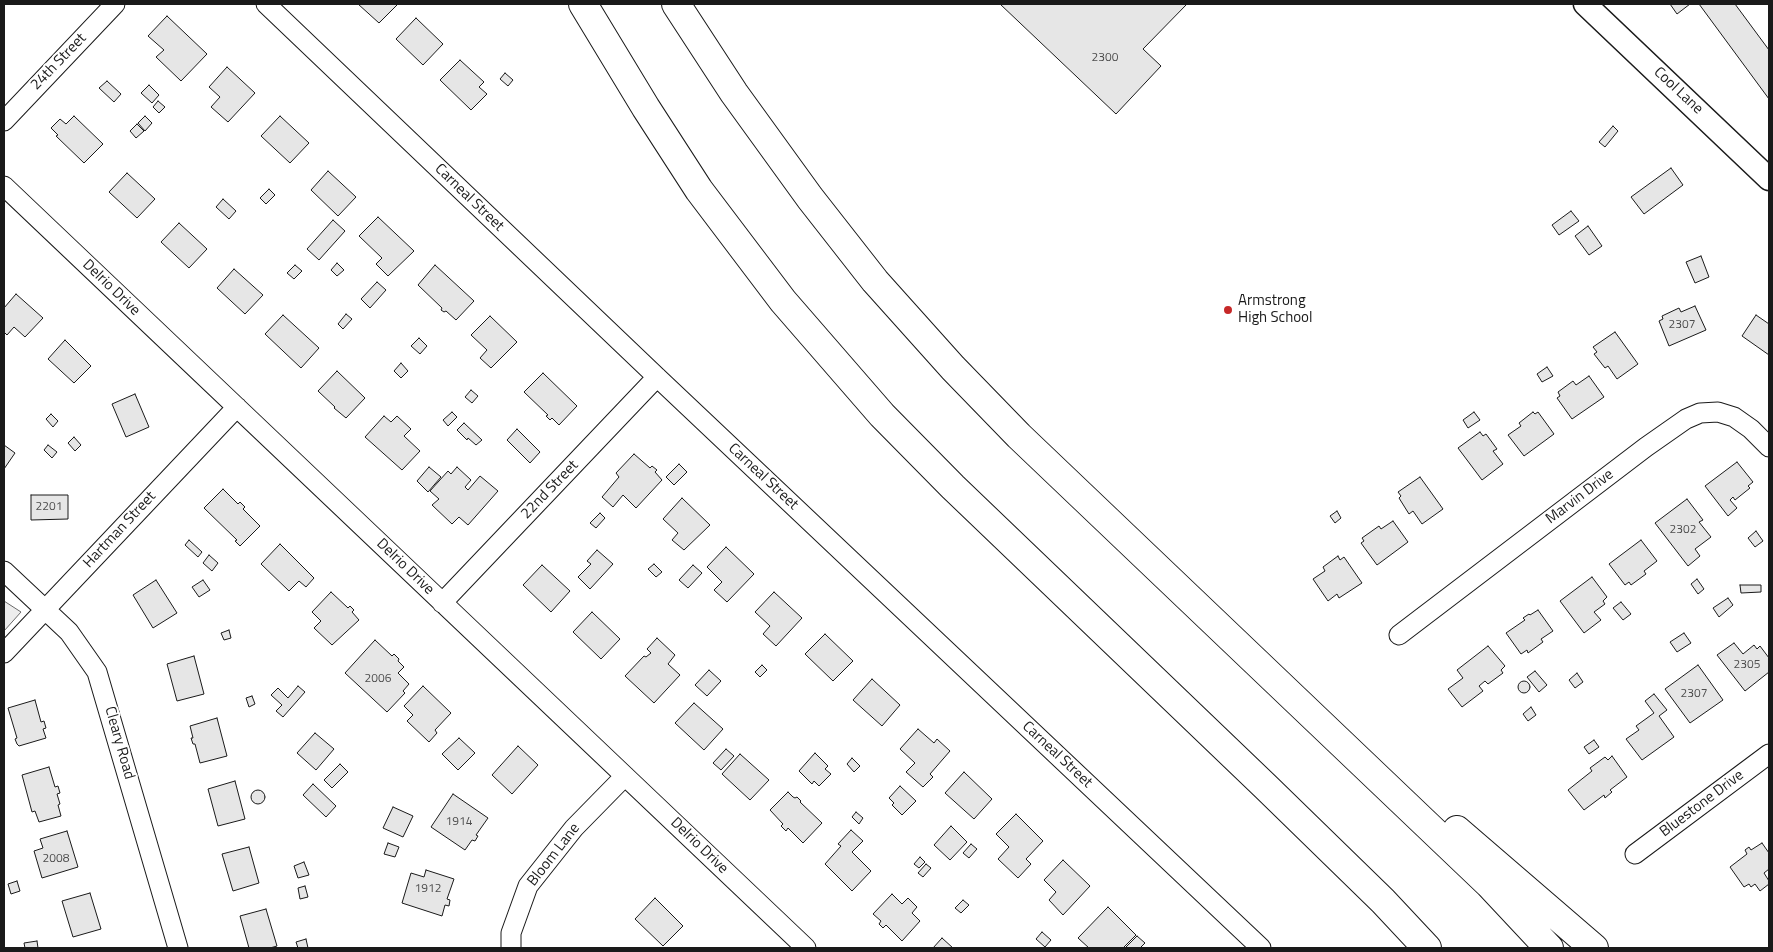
<!DOCTYPE html>
<style>
body{margin:0}
#map{position:relative;width:1773px;height:952px;overflow:hidden;background:#fff;font-family:"Titillium Web",sans-serif}
canvas{display:block}
.frame{position:absolute;inset:0;border:5px solid #1a1a1a;pointer-events:none}
</style>
<div id="map">
<canvas width="1773" height="952"></canvas>
<div class="frame"></div>
</div>
<script>
const c = document.querySelector('canvas').getContext('2d');
c.lineJoin = 'round';
function fillPath(path, color) {
  c.fillStyle = color;
  c.fill(path, 'evenodd');
}
function poly(rows) {
  const path = new Path2D();
  for (const r of rows) {
    if (r.length === 3) {
      path.moveTo(r[0] + r[2], r[1]);
      path.arc(r[0], r[1], r[2], 0, 2 * Math.PI);
      continue;
    }
    path.moveTo(r[0], r[1]);
    for (let i = 2; i < r.length; i += 2) path.lineTo(r[i], r[i + 1]);
  }
  return path;
}
function stroke(path, color, width, dash) {
  c.strokeStyle = color;
  c.lineWidth = width;
  c.lineCap = dash ? 'butt' : 'round';
  c.setLineDash(dash || []);
  c.stroke(path);
}
function drawText(font, color, halo, rows, align = 'center') {
  c.font = font + ' "Titillium Web",sans-serif';
  c.lineWidth = 4;
  c.setLineDash([]);
  c.textBaseline = 'middle';
  c.strokeStyle = halo;
  c.fillStyle = color;
  for (const [text, x, y, turn = 0] of rows) {
    c.save();
    c.translate(x, y);
    c.rotate((+turn || 0) * Math.PI / 180);
    c.textAlign = isNaN(turn) ? turn : align;
    if (halo) c.strokeText(text, 0, 0);
    c.fillText(text, 0, 0);
    c.restore();
  }
}
const built = poly([
 [4,601,21,612,4,631,4,601]
]);
fillPath(built, '#ededed');
stroke(built, '#6a6a6a', 1);
const building = poly([
 [358,4,398,4,379,23,358,4],
 [1000,4,1187,4,1143,49,1161,66,1116,114,1000,4],
 [1670,4,1690,4,1677,14,1670,4],
 [1699,4,1735,4,1769,50,1769,99,1699,4],
 [167,16,207,54,181,81,156,57,164,50,148,36,167,16],
 [416,18,443,44,423,65,396,39,416,18],
 [460,60,484,82,479,87,487,94,471,110,440,80,460,60],
 [227,67,255,93,228,122,211,107,220,97,209,87,227,67],
 [505,73,513,80,508,86,500,79,505,73],
 [107,81,121,94,114,102,99,88,107,81],
 [149,85,159,95,152,103,141,93,149,85],
 [158,101,165,107,159,113,153,107,158,101],
 [74,116,103,144,84,163,56,136,58,135,51,128,60,119,66,124,74,116],
 [145,116,152,123,145,131,138,123,145,116],
 [280,116,309,143,290,163,261,136,280,116],
 [137,124,144,131,136,138,130,131,137,124],
 [1613,126,1618,131,1605,147,1599,142,1613,126],
 [1671,168,1683,185,1644,214,1631,197,1671,168],
 [328,171,356,197,338,216,311,190,328,171],
 [127,173,155,199,137,218,109,192,127,173],
 [269,189,275,195,266,204,260,198,269,189],
 [223,199,236,211,229,219,216,207,223,199],
 [1571,211,1579,221,1559,235,1552,225,1571,211],
 [378,217,414,251,388,276,376,264,382,258,359,236,378,217],
 [333,220,345,231,319,260,307,249,333,220],
 [179,223,207,249,189,268,161,242,179,223],
 [1588,226,1602,246,1589,255,1575,236,1588,226],
 [1701,256,1709,277,1695,283,1686,262,1701,256],
 [337,263,344,270,337,276,331,270,337,263],
 [295,265,302,271,294,279,287,273,295,265],
 [435,265,474,301,456,320,446,311,444,312,441,310,442,308,418,285,435,265],
 [234,269,263,295,245,314,217,288,234,269],
 [377,282,386,290,370,308,361,299,377,282],
 [16,294,43,318,25,337,14,327,7,335,4,332,4,308,16,294],
 [1695,306,1706,330,1669,346,1659,321,1663,319,1662,316,1679,308,1681,312,1695,306],
 [346,314,352,319,343,329,338,324,346,314],
 [283,315,319,348,301,368,265,334,283,315],
 [1756,315,1769,324,1769,355,1742,336,1756,315],
 [490,316,517,342,491,368,480,358,487,350,471,335,490,316],
 [1615,332,1638,364,1617,379,1608,366,1605,368,1594,354,1597,352,1593,347,1615,332],
 [419,338,427,346,420,354,411,346,419,338],
 [65,340,91,366,74,383,48,359,65,340],
 [401,363,408,371,401,378,394,371,401,363],
 [1547,367,1553,376,1542,382,1537,374,1547,367],
 [337,371,365,398,346,418,334,408,335,407,318,391,337,371],
 [543,373,577,406,559,425,552,418,550,420,546,416,548,415,524,392,543,373],
 [1589,376,1604,397,1572,419,1557,398,1560,396,1558,392,1573,381,1576,385,1589,376],
 [471,390,478,396,472,403,465,397,471,390],
 [135,394,149,427,126,437,112,404,135,394],
 [452,412,457,417,448,426,443,420,452,412],
 [1474,412,1480,420,1468,428,1463,420,1474,412],
 [1533,412,1535,414,1538,412,1554,434,1524,456,1508,435,1521,426,1519,423,1533,412],
 [51,414,58,421,53,427,46,419,51,414],
 [384,416,391,422,397,416,411,429,404,436,420,451,402,470,365,437,384,416],
 [464,423,482,440,476,445,468,438,467,440,457,430,464,423],
 [517,429,540,452,530,463,507,440,517,429],
 [1480,432,1483,436,1486,434,1497,449,1493,451,1503,464,1482,480,1458,448,1480,432],
 [74,437,81,445,75,451,68,443,74,437],
 [4,445,15,453,4,469,4,445],
 [48,445,57,452,52,458,44,450,48,445],
 [634,454,650,468,652,466,657,470,655,472,662,480,636,508,623,495,613,507,602,497,619,477,616,473,634,454],
 [1737,462,1753,482,1748,486,1750,488,1735,500,1733,497,1730,500,1737,508,1728,516,1705,486,1737,462],
 [679,464,687,472,674,485,666,477,679,464],
 [429,467,441,477,428,492,417,481,429,467],
 [457,467,471,480,465,487,468,490,480,476,498,491,468,525,459,517,452,524,432,505,439,499,430,491,448,471,451,474,457,467],
 [1420,477,1443,509,1422,524,1413,511,1409,514,1399,498,1401,496,1398,492,1420,477],
 [223,489,238,504,240,502,245,507,243,509,260,526,240,546,235,541,237,540,204,508,223,489],
 [31,495,68,495,68,519,31,520,31,495],
 [682,498,710,525,684,550,672,540,678,533,663,519,682,498],
 [1687,499,1703,520,1699,522,1711,537,1695,549,1700,556,1688,566,1655,523,1687,499],
 [1337,511,1341,518,1335,523,1330,516,1337,511],
 [600,513,605,518,596,528,590,523,600,513],
 [1393,521,1408,542,1377,565,1361,543,1364,541,1362,538,1379,526,1381,529,1393,521],
 [1756,531,1763,541,1755,547,1748,538,1756,531],
 [189,540,202,552,198,557,185,545,189,540],
 [1641,540,1657,561,1644,571,1646,574,1631,585,1629,582,1625,585,1609,564,1641,540],
 [280,544,314,578,306,587,299,581,289,591,261,564,280,544],
 [726,547,754,574,727,602,714,590,722,582,707,567,726,547],
 [597,550,613,564,590,589,578,577,591,564,587,561,597,550],
 [209,555,218,563,212,571,203,563,209,555],
 [1338,556,1340,560,1344,557,1362,583,1339,598,1337,594,1328,601,1313,579,1325,571,1323,567,1338,556],
 [654,564,662,572,656,577,648,569,654,564],
 [542,565,570,591,551,612,523,585,542,565],
 [693,565,702,573,688,588,679,580,693,565],
 [1592,577,1607,597,1603,601,1605,604,1594,612,1601,620,1584,633,1560,601,1592,577],
 [1697,579,1704,589,1698,594,1691,584,1697,579],
 [156,580,177,613,153,628,133,595,156,580],
 [203,580,210,590,199,597,192,587,203,580],
 [1740,585,1761,585,1761,592,1741,593,1740,585],
 [331,592,348,608,350,606,354,610,352,612,359,620,332,645,314,628,321,621,312,612,331,592],
 [774,592,802,618,776,646,763,634,770,626,755,612,774,592],
 [1728,598,1733,605,1719,617,1713,608,1728,598],
 [1621,602,1631,614,1623,620,1613,608,1621,602],
 [1538,610,1553,631,1541,639,1543,642,1528,653,1527,650,1521,654,1506,633,1525,620,1523,618,1529,614,1530,615,1538,610],
 [592,612,620,639,601,659,573,632,592,612],
 [229,630,231,638,224,640,221,633,229,630],
 [1684,633,1691,643,1677,652,1670,642,1684,633],
 [825,634,853,661,833,681,805,654,825,634],
 [657,638,675,655,668,664,680,675,654,703,625,676,644,656,646,657,651,653,647,649,657,638],
 [375,640,392,656,394,654,399,659,398,661,404,667,398,673,409,684,403,691,405,693,387,712,345,673,375,640],
 [1734,643,1743,654,1754,645,1757,649,1760,646,1769,658,1769,672,1745,691,1717,655,1734,643],
 [1488,646,1505,666,1501,670,1503,673,1488,684,1485,681,1479,686,1483,691,1462,707,1448,689,1463,678,1457,670,1488,646],
 [194,656,204,694,177,701,167,664,194,656],
 [762,665,767,670,760,677,755,672,762,665],
 [1698,665,1723,700,1690,723,1665,689,1698,665],
 [709,670,721,681,707,696,695,685,709,670],
 [1535,671,1547,685,1539,692,1527,677,1535,671],
 [1577,673,1583,682,1575,688,1569,680,1577,673],
 [872,679,900,705,882,726,853,700,872,679],
 [1524,687,6],
 [298,686,305,692,283,717,276,711,282,705,271,695,278,688,288,698,298,686],
 [423,686,451,713,435,730,437,733,429,742,407,721,413,715,404,706,423,686],
 [1654,694,1667,710,1659,716,1674,737,1642,760,1626,739,1639,730,1636,726,1654,713,1645,701,1654,694],
 [252,696,255,704,249,707,246,698,252,696],
 [35,700,41,722,44,721,46,728,43,729,46,738,19,746,17,744,15,739,17,738,8,708,35,700],
 [694,703,723,729,704,750,675,723,694,703],
 [1531,707,1536,715,1528,721,1523,714,1531,707],
 [217,718,227,756,200,763,195,744,193,744,191,738,193,738,190,726,217,718],
 [918,729,934,743,937,739,950,751,930,774,933,777,923,787,906,772,915,763,900,749,918,729],
 [315,733,334,749,316,770,297,753,315,733],
 [459,738,475,753,458,770,442,754,459,738],
 [1594,740,1599,747,1589,754,1584,747,1594,740],
 [518,746,538,765,512,794,492,775,518,746],
 [726,749,734,756,721,770,713,763,726,749],
 [815,753,828,766,825,769,831,774,819,786,814,781,812,784,799,771,815,753],
 [740,754,769,780,750,800,722,774,740,754],
 [1612,756,1627,777,1610,790,1612,792,1605,798,1604,795,1584,810,1568,790,1592,771,1590,768,1605,757,1608,760,1612,756],
 [852,758,860,766,854,772,847,764,852,758],
 [340,764,348,772,332,788,324,780,340,764],
 [49,767,55,787,58,786,60,793,57,794,60,804,58,805,61,816,39,822,35,811,32,812,22,775,49,767],
 [964,772,992,799,974,819,945,793,964,772],
 [235,781,245,819,218,826,208,789,235,781],
 [313,784,336,806,326,817,303,795,313,784],
 [900,786,916,801,902,815,892,805,894,803,889,798,900,786],
 [258,797,7],
 [788,792,793,797,795,798,797,797,801,801,800,802,822,823,803,843,788,828,786,831,781,826,783,824,770,810,788,792],
 [453,794,488,818,476,835,478,836,475,841,472,840,465,850,431,827,453,794],
 [393,807,413,816,403,837,383,828,393,807],
 [856,812,863,818,859,824,852,817,856,812],
 [1016,814,1043,841,1026,859,1031,864,1018,878,998,859,1009,847,996,834,1016,814],
 [951,826,967,842,950,860,934,845,951,826],
 [851,830,863,841,852,852,871,871,852,891,825,864,841,846,838,844,851,830],
 [67,831,78,867,42,878,34,851,43,848,40,839,67,831],
 [388,843,399,847,395,857,384,854,388,843],
 [1762,843,1769,853,1769,869,1764,873,1769,881,1769,884,1760,891,1755,884,1751,887,1749,884,1744,887,1730,867,1747,854,1745,850,1749,847,1751,850,1762,843],
 [971,844,977,849,969,858,963,853,971,844],
 [249,847,259,883,233,891,222,854,249,847],
 [920,857,925,862,919,868,914,864,920,857],
 [1063,860,1090,886,1063,915,1049,900,1056,892,1044,880,1063,860],
 [304,862,309,875,298,878,294,866,304,862],
 [926,864,931,868,923,877,918,873,926,864],
 [426,870,454,879,447,899,450,900,449,906,445,905,442,916,402,903,411,873,424,877,426,870],
 [17,881,20,891,11,894,8,884,17,881],
 [305,886,308,897,300,899,298,888,305,886],
 [90,893,101,929,73,937,62,901,90,893],
 [892,894,902,904,908,898,917,907,912,913,920,921,902,941,886,925,883,928,879,924,881,921,873,914,892,894],
 [655,898,683,926,663,946,635,919,655,898],
 [963,900,969,905,961,913,955,908,963,900],
 [1108,907,1136,935,1123,948,1089,948,1078,938,1108,907],
 [266,909,277,946,270,948,249,948,240,916,266,909],
 [1042,932,1051,940,1045,947,1036,939,1042,932],
 [1137,936,1145,943,1140,948,1125,948,1137,936],
 [942,938,953,948,933,948,942,938],
 [306,939,308,948,298,948,296,942,306,939],
 [37,941,38,948,25,948,24,943,37,941]
]);
fillPath(building, '#e6e6e6');
stroke(building, '#1a1a1a', 1);
const minor = poly([
 [266,4,657,377,1261,948],
 [4,121,115,4],
 [4,186,806,948],
 [4,571,69,632,97,672,178,948],
 [442,603,657,377],
 [1399,635,1646,447,1686,419,1700,413,1718,412,1734,417,1751,429,1769,447],
 [4,653,237,407],
 [1635,854,1769,754],
 [511,948,511,933,528,886,574,828,625,776]
]);
const tertiary = poly([
 [1585,4,1769,179]
]);
const motorway = poly([
 [583,4,646,108,699,190,783,301,882,415,953,487,1266,787,1383,901,1427,948],
 [676,4,734,93,810,198,875,281,953,368,1019,436,1489,884,1549,948],
 [1457,830,1594,948]
]);
stroke(minor, '#1a1a1a', 21);
stroke(tertiary, '#1a1a1a', 25);
stroke(motorway, '#1a1a1a', 30);
stroke(minor, '#fff', 19);
stroke(tertiary, '#fff', 22);
stroke(motorway, '#fff', 28);
for (const [x, y, r, color] of [
 [1228,310,5,"#c62828"]
]) {
  const dot = new Path2D();
  dot.arc(x, y, r, 0, 2 * Math.PI);
  c.fillStyle = color;
  c.fill(dot);
  stroke(dot, '#fff', 2);
}
drawText('12px', '#4d4d4d', null, [
 ["2300",1105,58],
 ["2307",1682,325],
 ["2201",49,507],
 ["2302",1683,530],
 ["2305",1747,665],
 ["2006",378,679],
 ["2307",1694,694],
 ["1914",459,822],
 ["2008",56,859],
 ["1912",428,889]
]);
drawText('15px', '#1a1a1a', '#fff', [
 ["24th Street",59,62,-46],
 ["Cool Lane",1678,91,43],
 ["Carneal Street",469,198,44],
 ["Delrio Drive",111,288,44],
 ["Carneal Street",763,477,43],
 ["22nd Street",550,490,-46],
 ["Marvin Drive",1580,497,-37],
 ["Hartman Street",120,530,-47],
 ["Delrio Drive",405,567,44],
 ["Cleary Road",119,743,74],
 ["Carneal Street",1057,755,43],
 ["Bluestone Drive",1702,804,-37],
 ["Delrio Drive",699,846,44],
 ["Bloom Lane",554,855,-52]
]);
drawText('15px', '#1a1a1a', '#fff', [
 ["Armstrong",1238,301],
 ["High School",1238,318]
], 'left');
</script>
